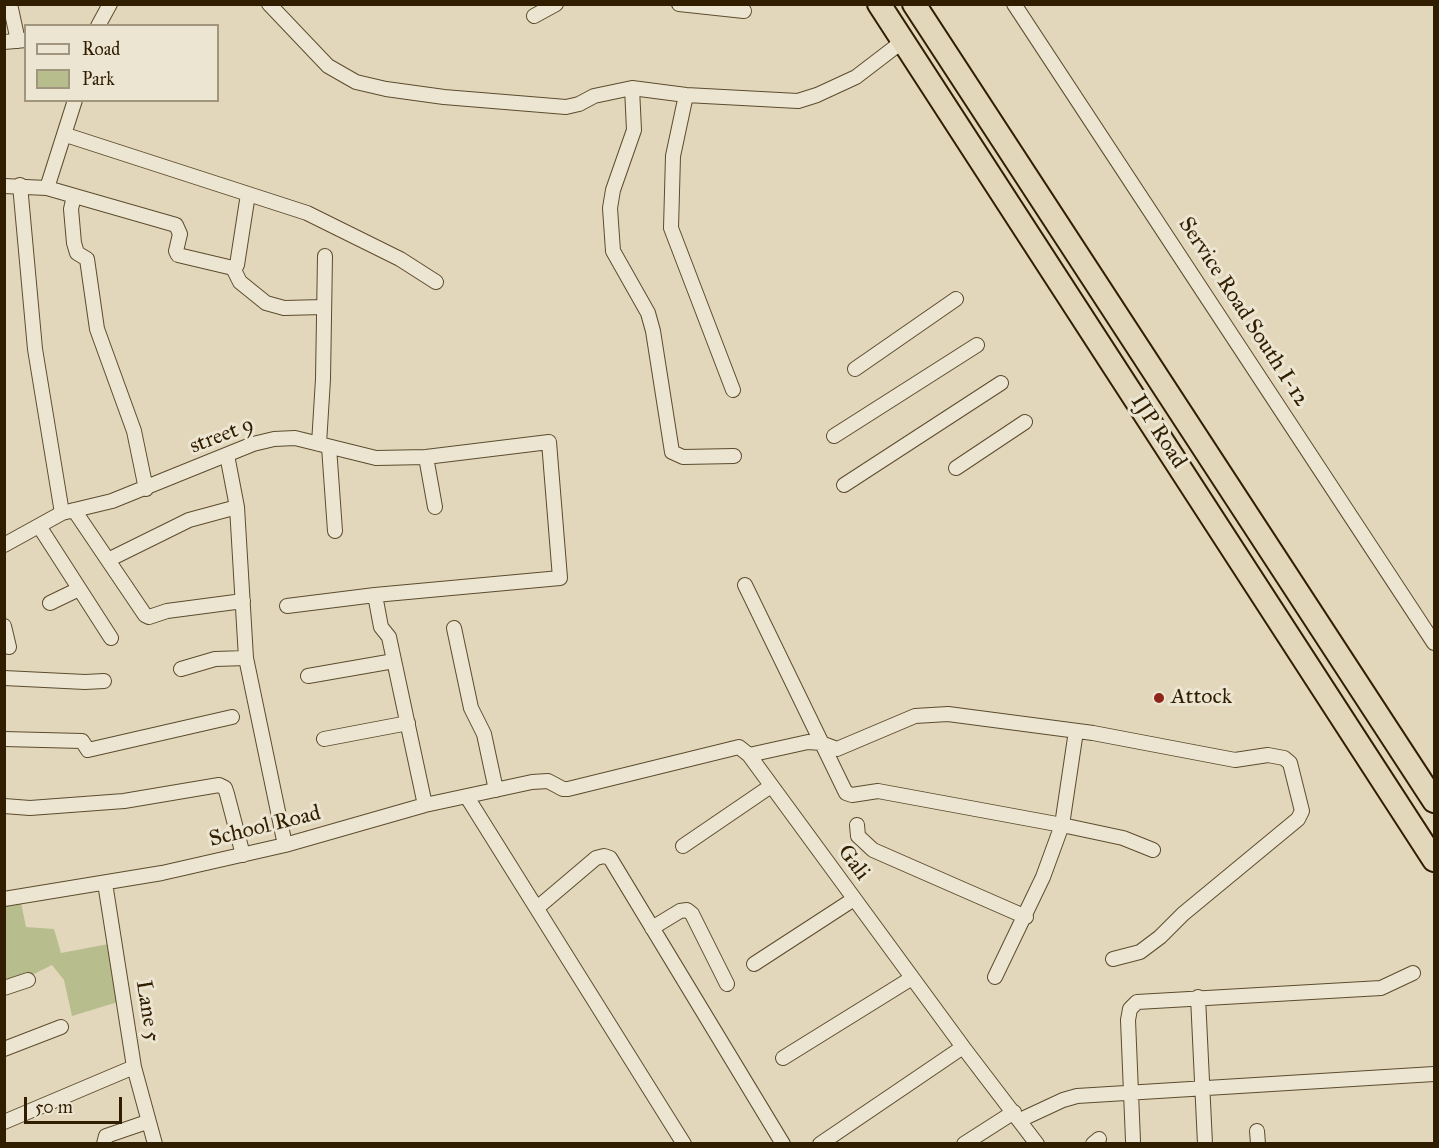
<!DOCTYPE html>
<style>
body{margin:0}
#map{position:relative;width:1439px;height:1148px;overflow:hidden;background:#e2d7ba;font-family:"IM FELL Great Primer",serif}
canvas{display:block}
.frame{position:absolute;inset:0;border:6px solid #311e00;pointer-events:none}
.legend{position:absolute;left:24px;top:24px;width:195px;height:78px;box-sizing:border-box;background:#ece5d2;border:2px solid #a1957e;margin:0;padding:8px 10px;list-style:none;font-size:18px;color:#311e00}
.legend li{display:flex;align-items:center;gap:12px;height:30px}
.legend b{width:30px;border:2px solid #a1957e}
.scale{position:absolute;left:24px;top:1097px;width:98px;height:27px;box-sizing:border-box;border:3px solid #311e00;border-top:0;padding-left:8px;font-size:18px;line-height:21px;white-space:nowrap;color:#311e00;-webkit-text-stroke:4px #ece5d2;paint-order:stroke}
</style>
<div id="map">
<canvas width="1439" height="1148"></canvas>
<div class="frame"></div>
<ul class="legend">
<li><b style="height:8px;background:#ece5d2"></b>Road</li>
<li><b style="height:16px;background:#b7bd8d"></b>Park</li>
</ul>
<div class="scale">50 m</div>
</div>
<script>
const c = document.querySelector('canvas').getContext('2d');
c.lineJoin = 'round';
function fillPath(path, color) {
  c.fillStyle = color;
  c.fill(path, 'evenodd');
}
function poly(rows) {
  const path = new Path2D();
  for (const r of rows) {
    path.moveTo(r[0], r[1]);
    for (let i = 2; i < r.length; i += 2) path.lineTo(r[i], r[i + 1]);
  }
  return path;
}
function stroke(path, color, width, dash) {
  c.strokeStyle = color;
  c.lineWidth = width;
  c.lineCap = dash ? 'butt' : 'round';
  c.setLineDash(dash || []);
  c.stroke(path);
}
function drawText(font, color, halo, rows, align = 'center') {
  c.font = font + ' "IM FELL Great Primer",serif';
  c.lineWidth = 6;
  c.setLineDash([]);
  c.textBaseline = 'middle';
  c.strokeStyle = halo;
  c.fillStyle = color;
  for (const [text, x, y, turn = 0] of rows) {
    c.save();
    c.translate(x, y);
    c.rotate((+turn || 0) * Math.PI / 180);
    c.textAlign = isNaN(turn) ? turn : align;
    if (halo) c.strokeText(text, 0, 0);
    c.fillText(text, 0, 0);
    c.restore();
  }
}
fillPath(poly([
 [20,898,26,927,54,929,61,953,119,942,131,998,72,1016,64,980,52,965,6,988,4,901]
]), '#b7bd8d');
const minor = poly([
 [10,4,18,41],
 [269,4,328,66,356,82,386,89,444,97,566,107,579,104,594,96,632,88,686,95,798,101,817,95,856,77,903,41],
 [679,4,744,11],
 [1014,4,1434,643],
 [534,16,556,4],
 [98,26,110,4],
 [4,42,26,40],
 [632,88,634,130,613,190,610,208,613,251,648,313,653,331,672,452,683,457,734,456],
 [686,95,673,156,671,228,733,390],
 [66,135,307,213,400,259,436,282],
 [20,185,35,349,62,513],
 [4,186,47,188,176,225,180,234,176,251,178,255,233,268,237,265,248,194],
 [47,188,75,100],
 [74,196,71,209,74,243,77,253,87,259,97,329,134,431,146,489],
 [233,268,240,282,266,303,284,308,323,307],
 [855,369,956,299],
 [834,436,977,345],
 [319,444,323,379,325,256],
 [329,447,335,531],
 [227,455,237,507,246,658,285,845],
 [426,457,435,507],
 [956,468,1025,422],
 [844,485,1001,383],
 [74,510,145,615,149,617,167,611,243,601],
 [39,526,111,638],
 [4,545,62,513,112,501,253,444,274,439,295,438,376,458,426,457,549,442,560,578,375,595,381,627,389,637,425,805],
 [108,560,189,520,237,507],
 [745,585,846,793,852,795,878,791,1062,825,1123,838,1153,850],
 [50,603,79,589],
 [287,606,375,595],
 [4,626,9,647],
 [454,628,471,708,484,734,496,790],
 [181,669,215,659,246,658],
 [308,676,394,661],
 [4,678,85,682,104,681],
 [4,739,82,741,88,750,232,717],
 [324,739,408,723],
 [749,755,808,742,821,743,837,749,915,716,948,714,1093,733,1235,760,1268,755,1284,758,1290,763,1302,811,1298,819,1183,914,1160,937,1140,952,1113,959],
 [467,797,684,1144],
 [4,806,30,808,124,801,219,785,225,788,227,794,243,855],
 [857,825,858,836,873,850,1026,917],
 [683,846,771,786],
 [105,883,134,1067,155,1144],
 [4,899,162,873,285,845,425,805,532,782,548,781,563,789,568,789,739,747,749,755,963,1047],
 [537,908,596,858,604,856,610,858,783,1144],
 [652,928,680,911,687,910,692,914,727,984],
 [754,964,854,899],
 [995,977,1043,877,1062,825,1076,731],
 [4,988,28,980],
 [1198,997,1205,1144],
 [4,1049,61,1027],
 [783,1058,912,978],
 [1020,1120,1063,1100,1077,1096,1434,1074],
 [4,1122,134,1067],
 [1257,1131,1258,1144],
 [1133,1141,1128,1020,1130,1009,1137,1002,1381,988,1413,973],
 [104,1144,106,1136,147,1122],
 [820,1144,963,1047,1037,1144],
 [964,1144,1014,1112],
 [1093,1144,1099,1139]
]);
const trunk = poly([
 [879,4,1434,860],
 [914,4,1434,801]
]);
stroke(minor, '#5d4c2e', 16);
stroke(trunk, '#311e00', 26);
stroke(minor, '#ece5d2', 14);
stroke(trunk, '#e2d7ba', 22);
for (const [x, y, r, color] of [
 [1159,698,6,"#8f2418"]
]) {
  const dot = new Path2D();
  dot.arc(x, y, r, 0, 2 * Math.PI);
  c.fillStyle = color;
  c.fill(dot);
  stroke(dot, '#ece5d2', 2);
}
drawText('22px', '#311e00', '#ece5d2', [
 ["Service Road South I-12",1243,312,57],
 ["IJP Road",1158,432,57],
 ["street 9",222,436,-21],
 ["School Road",265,827,-14],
 ["Gali",853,863,53],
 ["Lane 5",147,1011,81]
]);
drawText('22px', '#311e00', '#ece5d2', [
 ["Attock",1171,698]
], 'left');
</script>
